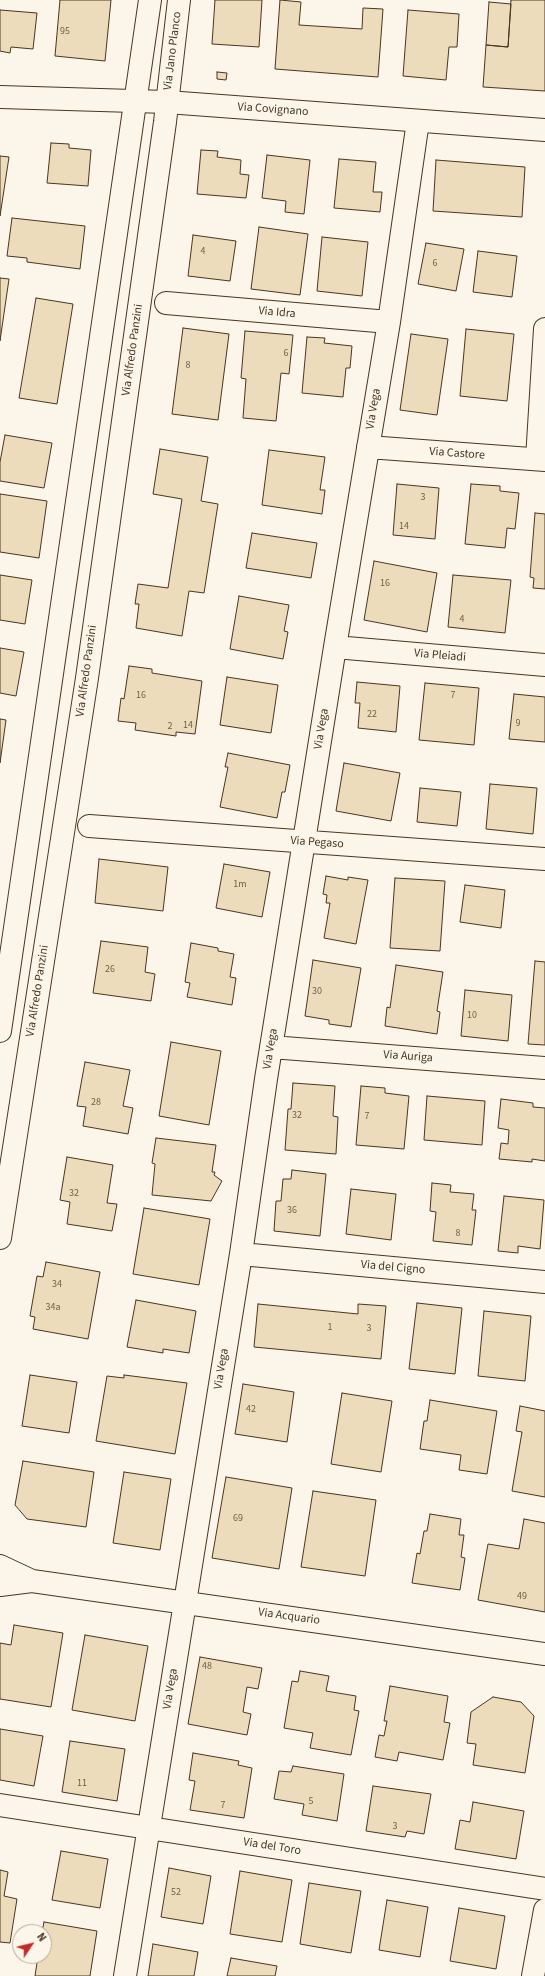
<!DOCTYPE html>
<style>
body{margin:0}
#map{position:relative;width:545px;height:1976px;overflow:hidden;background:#fbf6e9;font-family:"Source Sans 3",sans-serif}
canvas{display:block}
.north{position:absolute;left:12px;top:1924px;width:40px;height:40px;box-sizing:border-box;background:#fbf6e9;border:1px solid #b4a999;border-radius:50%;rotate:55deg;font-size:11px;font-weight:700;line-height:16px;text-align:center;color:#4a3520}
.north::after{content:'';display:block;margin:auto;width:14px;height:18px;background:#c62828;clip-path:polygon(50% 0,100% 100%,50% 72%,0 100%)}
</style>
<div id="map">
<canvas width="545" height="1976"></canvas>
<div class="north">N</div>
</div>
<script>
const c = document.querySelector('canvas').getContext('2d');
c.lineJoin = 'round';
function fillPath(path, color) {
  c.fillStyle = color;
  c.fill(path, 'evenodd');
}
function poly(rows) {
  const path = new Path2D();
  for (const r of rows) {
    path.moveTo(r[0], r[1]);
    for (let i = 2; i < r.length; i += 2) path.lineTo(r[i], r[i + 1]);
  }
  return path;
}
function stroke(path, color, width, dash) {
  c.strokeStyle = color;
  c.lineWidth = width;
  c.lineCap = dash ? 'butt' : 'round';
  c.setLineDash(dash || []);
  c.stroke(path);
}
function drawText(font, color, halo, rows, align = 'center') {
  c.font = font + ' "Source Sans 3",sans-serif';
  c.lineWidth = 3;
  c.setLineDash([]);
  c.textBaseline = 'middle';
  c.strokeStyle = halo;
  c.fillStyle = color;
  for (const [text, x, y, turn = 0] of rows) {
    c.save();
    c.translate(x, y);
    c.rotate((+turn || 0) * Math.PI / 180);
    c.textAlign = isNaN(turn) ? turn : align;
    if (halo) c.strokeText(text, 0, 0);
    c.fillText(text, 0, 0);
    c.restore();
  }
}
const building = poly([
 [60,0,111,0,105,61,55,56,60,0],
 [215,0,262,0,259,47,212,44,215,0],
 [280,0,301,2,299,25,362,29,363,8,383,9,378,77,275,69,280,0],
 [511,0,545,0,545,91,483,87,486,45,508,47,511,0],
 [489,2,511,4,508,47,486,45,489,2],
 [0,10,37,13,33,49,11,47,10,53,0,51,0,10],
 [408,10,459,14,457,47,449,47,446,80,403,76,408,10],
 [217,72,227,73,226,80,217,79,217,72],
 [51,143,69,144,69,148,91,150,88,186,47,183,51,143],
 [201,150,218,151,217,157,241,160,240,174,249,175,246,198,197,194,201,150],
 [267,155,310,160,304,214,285,212,286,201,262,198,267,155],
 [0,156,9,157,0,216,0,156],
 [339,159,376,162,373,192,382,192,380,212,334,208,339,159],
 [436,160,525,167,522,217,433,211,436,160],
 [12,218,85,226,80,269,27,262,27,258,7,256,12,218],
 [259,227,308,234,300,295,251,289,259,227],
 [193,235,236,241,230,281,188,276,193,235],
 [322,237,368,242,362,296,317,291,322,237],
 [426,243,464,249,456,291,418,284,426,243],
 [478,251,517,256,512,297,473,292,478,251],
 [0,278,9,279,0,341,0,278],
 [36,298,73,304,57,404,19,398,36,298],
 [183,328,229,334,218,420,172,414,183,328],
 [466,329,514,334,507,401,460,396,466,329],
 [245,331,293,335,289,374,281,373,276,421,243,418,246,379,241,378,245,331],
 [411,334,448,339,437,415,400,410,411,334],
 [307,337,325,338,324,343,352,346,350,368,346,368,343,397,302,393,307,337],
 [5,435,52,443,44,488,0,481,0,462,5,435],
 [160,449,208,457,201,501,218,504,204,593,189,591,182,636,136,628,139,604,135,604,138,584,168,588,182,499,153,494,160,449],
 [269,450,325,457,320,490,325,490,322,514,262,505,269,450],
 [397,484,439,488,435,539,393,535,397,484],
 [471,484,500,486,500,491,519,493,515,529,507,528,505,548,465,544,471,484],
 [0,494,47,501,39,558,0,552,0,494],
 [535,513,545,514,545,589,533,588,534,578,530,577,535,513],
 [252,533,317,543,311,578,246,568,252,533],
 [374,561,437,573,427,632,364,620,374,561],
 [0,575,32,580,25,624,0,620,0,575],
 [453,575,511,580,505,633,448,627,453,575],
 [239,596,289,605,284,631,288,632,283,659,230,649,239,596],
 [0,648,24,652,16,696,0,693,0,648],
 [129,666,152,669,152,673,202,681,195,734,176,732,176,736,135,730,136,723,118,721,121,698,124,699,129,666],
 [227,677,278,685,271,733,220,725,227,677],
 [357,682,400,686,396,732,358,728,360,703,355,703,357,682],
 [425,683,479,688,474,745,419,740,425,683],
 [514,694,545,697,545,742,509,739,514,694],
 [0,719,6,720,0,763,0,719],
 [228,753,290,765,285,792,282,792,277,818,220,807,228,767,225,767,228,753],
 [344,763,400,773,391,821,336,811,344,763],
 [490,784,537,788,533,834,486,829,490,784],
 [420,788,461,792,457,826,417,822,420,788],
 [99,859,168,867,163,911,95,903,99,859],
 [224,864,270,872,262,917,216,908,224,864],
 [326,876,348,880,348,877,368,880,356,944,324,938,330,903,326,903,327,895,323,894,326,876],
 [395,878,445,881,440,951,390,948,395,878],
 [465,885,505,890,501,928,460,922,465,885],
 [101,941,148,947,145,972,155,974,151,1001,93,993,101,941],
 [191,943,218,948,218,951,234,954,230,977,236,978,232,1005,187,997,190,983,185,982,191,943],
 [313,960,361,968,351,1027,329,1024,329,1020,305,1016,313,960],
 [535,961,545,962,545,1045,528,1044,535,961],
 [396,965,443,972,437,1011,440,1012,437,1034,385,1026,387,1007,390,1008,396,965],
 [465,990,512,995,508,1041,461,1036,465,990],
 [171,1042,221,1051,209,1125,159,1116,171,1042],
 [85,1062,130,1070,123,1106,133,1108,128,1134,83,1126,86,1107,77,1106,85,1062],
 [293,1083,335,1086,333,1116,338,1117,336,1154,285,1150,288,1109,291,1109,293,1083],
 [361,1086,385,1088,385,1093,409,1096,404,1149,356,1145,361,1086],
 [427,1096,485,1101,482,1145,424,1140,427,1096],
 [501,1099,533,1103,533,1107,545,1108,545,1161,532,1159,532,1162,499,1159,501,1143,508,1144,509,1130,498,1128,501,1099],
 [156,1138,216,1145,212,1172,215,1172,214,1175,222,1181,211,1201,152,1195,155,1164,152,1163,156,1138],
 [67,1157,113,1165,107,1203,117,1204,112,1231,67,1224,70,1202,60,1200,67,1157],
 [292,1170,326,1174,320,1236,274,1231,276,1201,281,1201,283,1179,291,1179,292,1170],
 [432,1183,451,1185,450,1192,474,1194,472,1210,476,1210,472,1245,433,1241,436,1212,430,1211,432,1183],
 [351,1189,396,1194,391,1240,346,1234,351,1189],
 [504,1196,544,1200,540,1249,518,1246,518,1253,498,1251,504,1196],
 [144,1208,210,1219,199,1285,133,1274,144,1208],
 [46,1262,100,1272,88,1339,33,1329,35,1317,30,1316,37,1276,43,1277,46,1262],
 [136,1300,196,1311,189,1353,163,1349,163,1353,127,1347,136,1300],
 [417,1303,462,1308,455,1374,409,1369,417,1303],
 [258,1304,358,1314,358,1304,386,1306,381,1359,254,1347,258,1304],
 [484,1311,531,1316,525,1381,478,1376,484,1311],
 [30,1375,77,1382,69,1433,22,1426,30,1375],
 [124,1375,187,1383,175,1454,96,1441,107,1376,124,1378,124,1375],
 [243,1384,294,1392,287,1442,235,1434,243,1384],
 [342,1393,392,1401,381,1472,331,1464,342,1393],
 [430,1400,497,1411,487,1474,459,1470,461,1455,420,1449,424,1421,427,1421,430,1400],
 [520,1406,545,1411,545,1497,512,1491,522,1432,516,1431,520,1406],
 [23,1461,94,1472,86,1527,27,1519,15,1505,23,1461],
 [124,1472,171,1479,160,1550,113,1543,124,1472],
 [226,1477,292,1488,279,1569,212,1558,226,1477],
 [313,1491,376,1500,365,1576,301,1567,313,1491],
 [430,1514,461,1519,459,1535,464,1535,461,1557,465,1558,460,1590,412,1583,417,1553,420,1554,424,1531,427,1531,430,1514],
 [524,1519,545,1523,545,1612,478,1600,488,1544,519,1549,524,1519],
 [14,1625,63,1633,51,1707,0,1699,0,1643,11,1645,14,1625],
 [85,1635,148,1646,135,1721,72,1710,85,1635],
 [200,1657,262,1668,258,1689,247,1687,243,1712,251,1714,247,1735,188,1724,200,1657],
 [300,1671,329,1676,326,1691,356,1696,354,1710,359,1711,351,1755,310,1748,313,1733,284,1728,292,1681,298,1682,300,1671],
 [390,1686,448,1696,444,1722,450,1723,443,1760,399,1752,397,1761,375,1757,379,1735,384,1736,387,1721,384,1721,390,1686],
 [493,1697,521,1702,534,1716,525,1773,473,1765,476,1744,467,1743,471,1712,493,1697],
 [0,1729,43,1736,34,1786,0,1780,0,1729],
 [70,1741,125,1749,117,1801,62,1792,70,1741],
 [193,1753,239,1761,238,1765,252,1768,244,1818,190,1810,195,1781,189,1780,193,1753],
 [293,1766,344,1774,337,1821,302,1815,304,1804,274,1799,279,1771,291,1772,293,1766],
 [373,1786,431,1794,424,1834,407,1831,405,1837,366,1831,373,1786],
 [473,1802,524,1811,516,1859,455,1849,460,1820,470,1822,473,1802],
 [61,1851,108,1859,100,1908,52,1900,61,1851],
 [169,1868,211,1876,203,1924,161,1917,169,1868],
 [0,1870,8,1872,4,1896,17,1899,10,1943,0,1942,0,1870],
 [240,1871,292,1880,282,1942,230,1934,240,1871],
 [309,1883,361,1891,351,1953,300,1944,309,1883],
 [387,1900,428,1907,420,1957,379,1950,387,1900],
 [459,1908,505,1916,496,1969,450,1961,459,1908],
 [44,1922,97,1931,90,1976,35,1976,38,1956,44,1956,44,1932,42,1932,44,1922],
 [153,1944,198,1952,194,1976,148,1976,153,1944],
 [231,1958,277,1966,275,1976,227,1976,231,1958]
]);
fillPath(building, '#ecdcbc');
stroke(building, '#4a3520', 1);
const minor = poly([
 [167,102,545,130],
 [166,303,389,322],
 [368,447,545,460],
 [537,459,545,329],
 [335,647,545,665],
 [89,826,545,859],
 [271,1047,545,1068],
 [241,1254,545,1282],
 [0,1566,32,1581],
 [0,1585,32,1581,545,1654],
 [0,1805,545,1889],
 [125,1976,241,1254,266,1079,335,647,389,322,418,121],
 [533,1976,545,1910]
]);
const tertiary = poly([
 [0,97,167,102]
]);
const secondary = poly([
 [0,1031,150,0],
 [0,1238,87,678,165,122,179,0]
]);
stroke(minor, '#4a3520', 24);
stroke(tertiary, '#4a3520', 24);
stroke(secondary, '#4a3520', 24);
stroke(minor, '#fbf6e9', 22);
stroke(tertiary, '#fbf6e9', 22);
stroke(secondary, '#fbf6e9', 22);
drawText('10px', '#725f47', null, [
 ["95",65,32],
 ["4",203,252],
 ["6",435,264],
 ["6",286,354],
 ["8",188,366],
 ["3",423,498],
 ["14",404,527],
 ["16",385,584],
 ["4",462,620],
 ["16",141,696],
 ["7",453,696],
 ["22",372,715],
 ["9",518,724],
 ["14",188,726],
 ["2",170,727],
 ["1m",240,885],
 ["26",110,970],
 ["30",317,992],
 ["10",472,1016],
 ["28",96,1103],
 ["32",297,1116],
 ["7",367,1117],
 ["32",74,1194],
 ["36",292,1211],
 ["8",458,1234],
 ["34",57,1285],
 ["34a",53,1308],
 ["1",330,1328],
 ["3",369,1329],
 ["42",251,1410],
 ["69",238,1519],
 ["49",522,1597],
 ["48",207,1667],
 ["11",82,1784],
 ["5",311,1802],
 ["7",223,1806],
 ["3",395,1827],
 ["52",176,1893]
]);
drawText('12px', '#4a3520', '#fbf6e9', [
 ["Via Jano Planco",173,51,-83],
 ["Via Covignano",273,110,4],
 ["Via Idra",277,313,5],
 ["Via Alfredo Panzini",133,350,-82],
 ["Via Vega",374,409,-81],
 ["Via Castore",457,454,4],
 ["Via Pleiadi",440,656,5],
 ["Via Alfredo Panzini",87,671,-82],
 ["Via Vega",322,729,-81],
 ["Via Pegaso",317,843,4],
 ["Via Alfredo Panzini",38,991,-81],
 ["Via Vega",271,1049,-81],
 ["Via Auriga",408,1057,4],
 ["Via del Cigno",393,1268,5],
 ["Via Vega",222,1369,-81],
 ["Via Acquario",289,1617,8],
 ["Via Vega",171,1689,-81],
 ["Via del Toro",272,1847,9]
]);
</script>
